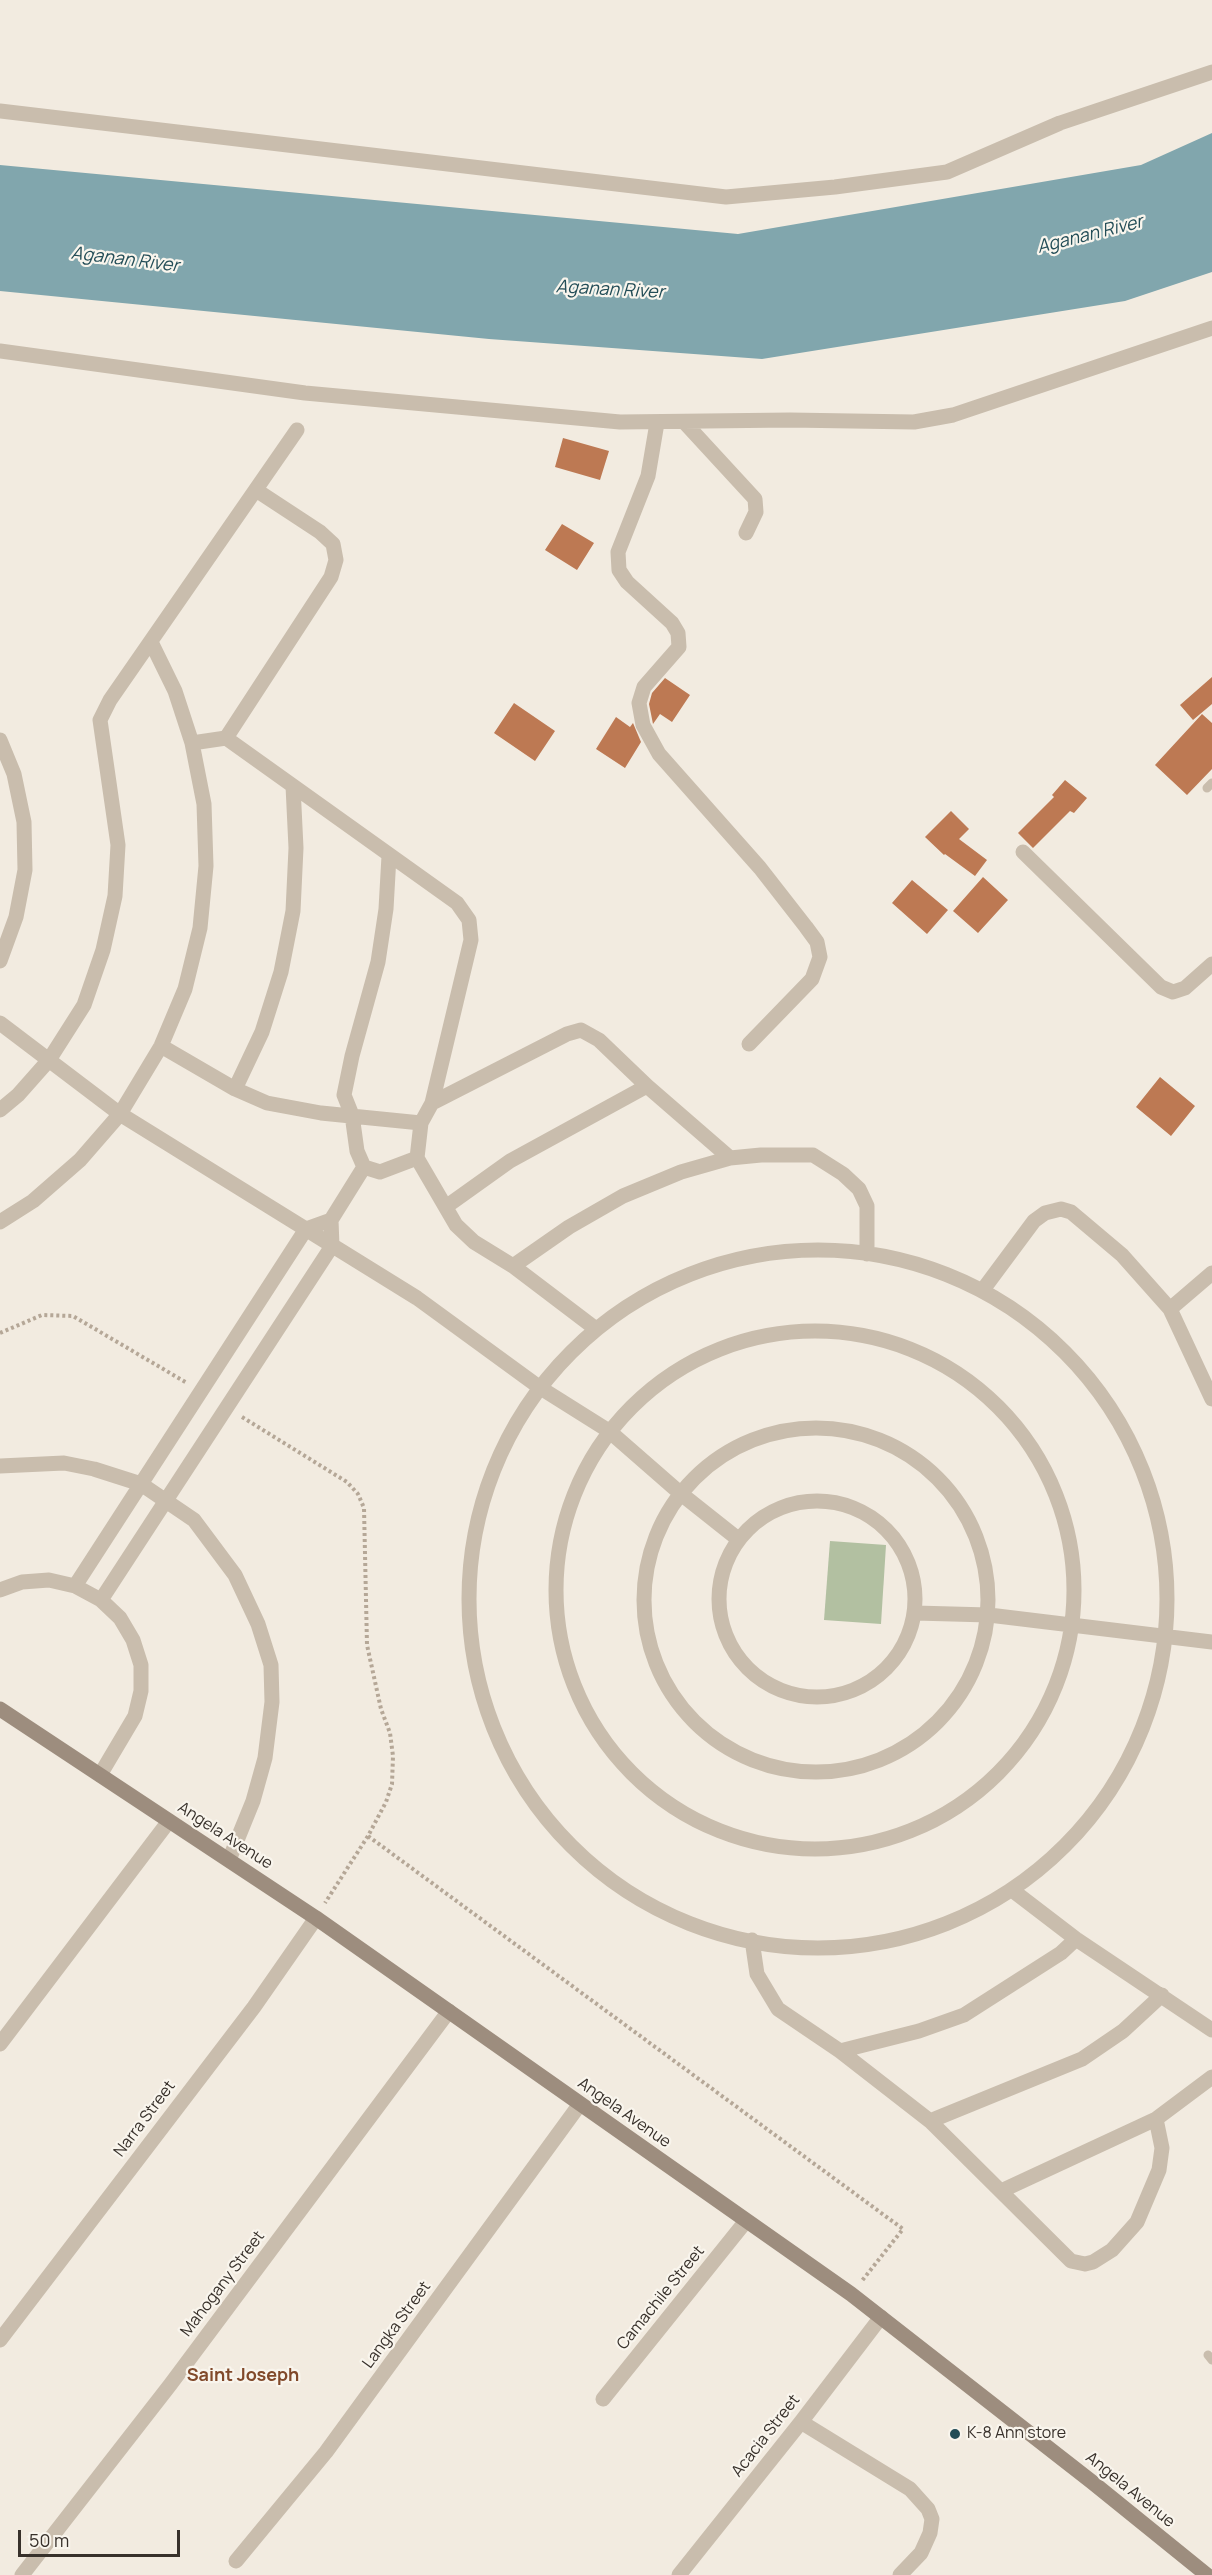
<!DOCTYPE html>
<style>
body{margin:0}
#map{position:relative;width:1212px;height:2575px;overflow:hidden;background:#f2ebe0;font-family:Manrope,sans-serif}
canvas{display:block}
.scale{position:absolute;left:18px;top:2530px;width:162px;height:27px;box-sizing:border-box;border:3px solid #38312b;border-top:0;padding-left:8px;font-size:18px;line-height:21px;white-space:nowrap;color:#38312b;-webkit-text-stroke:4px #f9f5ed;paint-order:stroke}
</style>
<div id="map">
<canvas width="1212" height="2575"></canvas>
<div class="scale">50 m</div>
</div>
<script>
const c = document.querySelector('canvas').getContext('2d');
c.lineJoin = 'round';
function fillPath(path, color) {
  c.fillStyle = color;
  c.fill(path, 'evenodd');
}
function poly(rows) {
  const path = new Path2D();
  for (const r of rows) {
    if (r.length === 3) {
      path.moveTo(r[0] + r[2], r[1]);
      path.arc(r[0], r[1], r[2], 0, 2 * Math.PI);
      continue;
    }
    path.moveTo(r[0], r[1]);
    for (let i = 2; i < r.length; i += 2) path.lineTo(r[i], r[i + 1]);
  }
  return path;
}
function stroke(path, color, width, dash) {
  c.strokeStyle = color;
  c.lineWidth = width;
  c.lineCap = dash ? 'butt' : 'round';
  c.setLineDash(dash || []);
  c.stroke(path);
}
function drawText(font, color, halo, rows, align = 'center') {
  c.font = font + ' Manrope,sans-serif';
  c.lineWidth = 4.5;
  c.setLineDash([]);
  c.textBaseline = 'middle';
  c.strokeStyle = halo;
  c.fillStyle = color;
  for (const [text, x, y, turn = 0] of rows) {
    c.save();
    c.translate(x, y);
    c.rotate((+turn || 0) * Math.PI / 180);
    c.textAlign = isNaN(turn) ? turn : align;
    if (halo) c.strokeText(text, 0, 0);
    c.fillText(text, 0, 0);
    c.restore();
  }
}
fillPath(poly([
 [830,1541,886,1545,881,1624,824,1620]
]), '#b2c0a1');
fillPath(poly([
 [1212,133,1212,272,1125,301,762,359,489,339,0,291,0,165,738,234,1141,165]
]), '#81a6ad');
fillPath(poly([
 [563,438,609,451,600,480,555,467],
 [562,524,594,543,577,570,545,550],
 [1212,677,1212,704,1193,720,1180,705],
 [665,678,690,695,672,722,660,714,653,724,649,704,652,693],
 [514,703,555,731,535,761,494,733],
 [1202,714,1212,723,1212,769,1187,795,1155,765],
 [616,717,630,727,633,723,641,742,625,768,596,749],
 [1065,780,1087,798,1074,813,1070,811,1033,848,1018,833,1054,797,1052,795],
 [951,811,969,829,959,839,987,860,975,876,945,854,944,855,925,837],
 [983,877,1008,900,978,933,953,911],
 [912,880,948,910,927,934,892,903],
 [1160,1077,1195,1106,1171,1136,1136,1107]
]), '#bd7953');
stroke(poly([
 [0,1333,42,1315,73,1316,187,1383],
 [242,1417,347,1482,358,1494,364,1508,367,1645,381,1709,390,1733,393,1756,392,1784,386,1802,368,1836,325,1903],
 [368,1836,903,2229,861,2282]
]), '#b5a797', 4, [3, 3]);
stroke(poly([
 [1207,788,1212,783],
 [1208,2355,1212,2360]
]), '#c9bdad', 9);
stroke(poly([
 [0,111,726,197,835,187,947,172,1060,123,1212,72],
 [0,351,305,393,620,422,790,420,914,422,953,415,1212,328],
 [657,423,648,476,618,552,619,570,627,582,672,623,678,633,679,647,644,687,639,703,643,725,659,754,760,868,806,927,817,942,820,957,812,979,749,1044],
 [685,423,755,499,756,512,746,533],
 [226,738,457,903,469,920,471,940,432,1103],
 [0,740,14,774,24,822,25,870,16,917,0,961],
 [192,743,226,738,331,577,336,560,333,544,320,532,256,490],
 [1023,852,1161,987,1173,992,1185,988,1212,964],
 [389,856,386,909,378,962,352,1056,344,1095,352,1115,357,1151,364,1167,380,1172,417,1158],
 [0,1023,120,1114,417,1298,539,1387,609,1431,680,1493,738,1539],
 [161,1046,235,1089,267,1103,321,1113,421,1123],
 [235,1089,262,1032,281,972,293,911,296,848,293,786],
 [0,1110,18,1095,49,1060,84,1005,103,950,115,896,118,845,100,720,110,700,297,430],
 [447,1206,510,1161,647,1086],
 [0,1222,33,1201,80,1160,120,1114,161,1046,185,989,200,928,206,866,204,804,192,743,175,691,151,642],
 [818,1599,349],
 [513,1266,569,1227,623,1196,681,1172,730,1158,761,1155,813,1155,843,1174,859,1189,867,1206,867,1254],
 [982,1291,1034,1221,1045,1213,1061,1209,1071,1212,1122,1255,1170,1309,1212,1399],
 [1170,1309,1212,1273],
 [596,1329,513,1266,474,1242,456,1225,417,1158,421,1123,432,1103,567,1034,581,1030,599,1040,647,1086,730,1158],
 [815,1590,259],
 [816,1600,172],
 [0,1466,64,1463,94,1469,141,1484,194,1520,235,1575,258,1624,271,1665,272,1702,265,1758,253,1801,229,1860],
 [817,1599,98],
 [75,1586,306,1229,331,1220],
 [0,1590,22,1582,49,1580,75,1586,101,1600,120,1618,133,1640,141,1665,141,1691,135,1716,100,1775],
 [101,1600,332,1246,331,1220,364,1167],
 [915,1613,989,1615,1212,1642],
 [1012,1890,1076,1939,1212,2030],
 [752,1940,757,1974,778,2009,840,2051,930,2121,1071,2261,1085,2264,1093,2262,1112,2250,1137,2222,1159,2170,1162,2148,1156,2119],
 [0,2044,169,1821],
 [840,2051,919,2031,964,2015,1061,1953,1076,1939],
 [930,2121,1082,2059,1123,2031,1162,1995],
 [1001,2191,1156,2119,1212,2077],
 [0,2340,254,2007,316,1918],
 [603,2399,746,2221],
 [801,2422,910,2489,928,2509,932,2519,930,2533,921,2553,900,2575],
 [236,2561,326,2452,580,2104],
 [22,2575,170,2385,449,2011],
 [679,2575,801,2422,881,2317]
]), '#c9bdad', 15);
stroke(poly([
 [0,1709,316,1918,851,2294,1092,2482,1207,2575]
]), '#9d8d7e', 15);
for (const [x, y, r, color] of [
 [955,2434,6,"#234d57"]
]) {
  const dot = new Path2D();
  dot.arc(x, y, r, 0, 2 * Math.PI);
  c.fillStyle = color;
  c.fill(dot);
  stroke(dot, '#f9f5ed', 2);
}
drawText('16px', '#38312b', '#f9f5ed', [
 ["Angela Avenue",225,1836,33],
 ["Angela Avenue",624,2113,35],
 ["Narra Street",145,2119,-53],
 ["Mahogany Street",223,2284,-53],
 ["Camachile Street",661,2298,-51],
 ["Langka Street",397,2325,-54],
 ["Acacia Street",766,2436,-52],
 ["Angela Avenue",1130,2490,39]
]);
drawText('16px', '#38312b', '#f9f5ed', [
 ["K-8 Ann store",967,2434]
], 'left');
drawText('italic 18px', '#234d57', '#f9f5ed', [
 ["Aganan River",1090,235,-14],
 ["Aganan River",125,260,7],
 ["Aganan River",610,290,3]
]);
drawText('bold 18px', '#81492a', '#f9f5ed', [
 ["Saint Joseph",243,2376]
]);
</script>
